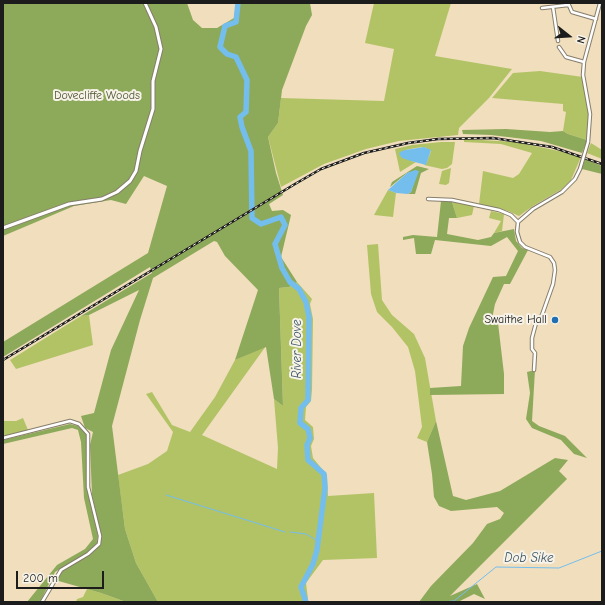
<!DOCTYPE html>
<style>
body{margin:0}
#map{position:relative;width:605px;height:605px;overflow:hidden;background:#f0debd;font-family:"Comic Neue",sans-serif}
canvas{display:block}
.frame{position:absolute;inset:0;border:4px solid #1c1c1c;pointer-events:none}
.north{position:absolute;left:549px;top:16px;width:40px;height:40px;-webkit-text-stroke:3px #f7f3e8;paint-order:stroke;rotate:107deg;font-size:11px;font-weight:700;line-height:16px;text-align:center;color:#1c1c1c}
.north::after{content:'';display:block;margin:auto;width:14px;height:18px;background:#1c1c1c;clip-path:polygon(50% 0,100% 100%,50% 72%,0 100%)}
.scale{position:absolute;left:16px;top:571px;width:88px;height:18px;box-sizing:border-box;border:2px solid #1c1c1c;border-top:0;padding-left:5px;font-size:12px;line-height:14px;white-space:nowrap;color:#1c1c1c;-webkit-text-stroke:3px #f7f3e8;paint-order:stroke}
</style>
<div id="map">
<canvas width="605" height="605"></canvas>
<div class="frame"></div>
<div class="north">N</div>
<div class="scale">200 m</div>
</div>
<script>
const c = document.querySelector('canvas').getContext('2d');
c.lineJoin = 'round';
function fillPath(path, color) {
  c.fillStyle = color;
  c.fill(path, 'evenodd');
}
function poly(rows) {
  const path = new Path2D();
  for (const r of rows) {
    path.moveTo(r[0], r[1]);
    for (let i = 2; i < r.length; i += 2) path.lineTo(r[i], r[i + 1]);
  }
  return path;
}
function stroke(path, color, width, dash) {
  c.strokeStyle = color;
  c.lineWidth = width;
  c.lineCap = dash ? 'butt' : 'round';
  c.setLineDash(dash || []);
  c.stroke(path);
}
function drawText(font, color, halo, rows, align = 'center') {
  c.font = font + ' "Comic Neue",sans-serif';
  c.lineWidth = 4;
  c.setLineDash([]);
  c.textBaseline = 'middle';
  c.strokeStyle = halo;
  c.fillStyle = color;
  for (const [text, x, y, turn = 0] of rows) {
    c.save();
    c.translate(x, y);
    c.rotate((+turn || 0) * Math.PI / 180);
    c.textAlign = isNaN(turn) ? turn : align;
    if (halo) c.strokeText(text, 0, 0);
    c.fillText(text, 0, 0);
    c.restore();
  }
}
fillPath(poly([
 [374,3,451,3,435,56,512,69,489,98,459,128,458,135,399,141,366,149,324,164,281,187,268,137,278,123,281,98,384,101,394,49,365,43],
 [540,71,583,77,589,115,587,140,568,134,563,131,566,112,563,111,563,104,492,98,513,73],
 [464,139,515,142,559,151,581,157,571,180,562,189,533,206,519,216,508,211,479,204,483,171,513,178,519,174,532,153,501,144,464,142],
 [441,142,455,142,452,164,447,168,442,169,424,165,426,164,431,151,424,147,415,148,405,150,411,161,416,162,400,172,395,149,412,145],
 [591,143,602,150,602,159,587,153],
 [451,168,449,183,446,185,439,184,442,171],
 [388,190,396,193,393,217,374,215],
 [452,202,474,206,472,215,457,218],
 [491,211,504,214,502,231,494,233,501,221,489,218],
 [378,244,382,300,392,315,414,334,425,358,436,421,427,442,417,438,422,427,415,371,408,347,392,327,377,312,371,294,367,245],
 [297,282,312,299,310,304,313,319,312,390,311,401,306,407,305,420,313,427,314,439,311,446,313,458,327,475,328,496,374,493,377,558,323,560,306,583,308,599,305,602,158,602,136,563,125,529,118,475,148,464,167,451,173,432,146,394,152,392,172,425,190,432,215,397,235,360,266,346,202,435,277,469,278,448,274,399,283,406,279,288,289,287],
 [89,315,93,345,16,369,10,360,81,316],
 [23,418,28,430,3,437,3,421,16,421],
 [87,589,101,593,126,602,76,602,77,599,83,597]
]), '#b2c365');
fillPath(poly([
 [3,3,187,3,193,20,202,28,217,28,234,18,236,3,310,3,312,15,306,26,282,90,278,123,268,137,276,173,283,195,269,204,272,211,283,210,291,215,281,257,297,282,289,287,279,288,283,406,274,399,266,347,235,360,258,290,225,256,217,242,214,241,153,278,140,320,112,426,125,529,136,563,158,602,126,602,101,593,55,580,63,571,90,554,100,544,101,536,92,495,90,445,93,432,85,428,81,416,94,413,111,350,139,290,89,315,81,316,152,273,150,267,3,357,3,342,148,253,167,186,144,176,126,204,111,200,74,206,3,236],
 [506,129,550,132,563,131,568,134,587,140,582,153,541,141,491,135,463,134,462,130],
 [585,159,602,166,602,174,582,169],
 [417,166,429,169,421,173,415,194,408,194,411,192,418,171,407,173,390,187,392,182],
 [441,201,452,202,457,218,449,218,447,234,478,240,491,237,494,233,514,229,516,241,522,248,528,250,510,284,504,284,495,304,491,324,498,323,504,374,504,394,430,395,430,388,461,386,463,346,469,328,493,277,506,276,518,251,507,237,491,246,435,240,431,254,416,254,414,238,403,240,403,237,413,235,437,237],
 [535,370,532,421,539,426,565,436,587,458,574,454,561,440,532,428,526,419,530,393,527,372],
 [436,421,453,496,466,500,500,491,555,458,568,460,559,471,567,479,450,596,477,584,485,599,474,594,458,602,419,602,431,586,473,543,487,524,500,519,504,513,497,507,451,511,439,506,434,497,432,474,427,442],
 [70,424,78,426,86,434,87,487,98,536,97,543,88,553,55,572,40,602,27,602,57,565,85,549,93,539,84,498,81,442,78,430,72,428,3,444,3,440]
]), '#8da95a');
fillPath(poly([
 [424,147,431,150,426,165,411,161,402,158,399,154,400,152,405,150],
 [415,170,419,171,411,192,408,194,396,193,388,190,407,173]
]), '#74beed');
stroke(poly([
 [166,495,285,532],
 [290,532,306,534,318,541],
 [441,602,454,601,496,567,559,568,602,551]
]), '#74beed', 1);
stroke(poly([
 [238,3,236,22,225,26,220,47,227,54,236,57,247,80,246,112,240,117,242,127,251,151,252,218,261,224,281,217,285,225,275,244,282,268,290,282,299,289,306,302,309,317,308,400,301,408,300,423,308,429,310,438,307,445,308,460,324,474,325,488,317,550,313,564,301,587,306,602]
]), '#74beed', 5.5);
const minor = poly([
 [568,3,572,12,596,19],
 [553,7,558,41],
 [542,8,568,5],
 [559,47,566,57,584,62],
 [588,142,590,114,583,75,584,62,600,3],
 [428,199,452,200,499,210,511,215,518,222],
 [518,222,517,232,520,242,525,247,550,257,554,263,555,270,553,284,542,315,536,323,532,338,532,349,535,353,534,370],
 [518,222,533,209,562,192,575,179,580,169],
 [3,438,70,421,79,424,88,434,88,487,100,536,99,544,88,554,61,570,42,602]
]);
const tertiary = poly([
 [3,228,69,204,102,199,117,192,130,181,136,171,140,151,153,109,153,81,161,49,156,27,145,3]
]);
stroke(minor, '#867d6c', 4.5);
stroke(tertiary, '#867d6c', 5);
stroke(minor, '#fff', 2.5);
stroke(tertiary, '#fff', 3);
const rail = poly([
 [3,360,295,184,321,169,364,153,408,143,438,139,493,138,552,147,602,164]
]);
stroke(rail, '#1c1c1c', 2.5);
stroke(rail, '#f7f3e8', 1, [3]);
const minorBridge = poly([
 [580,169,588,142]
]);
stroke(minorBridge, '#867d6c', 4.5, []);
stroke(minorBridge, '#fff', 2.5);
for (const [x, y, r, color] of [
 [555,320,4,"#1f6fb2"]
]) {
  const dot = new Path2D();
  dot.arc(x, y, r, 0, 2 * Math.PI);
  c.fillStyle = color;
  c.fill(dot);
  stroke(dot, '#f7f3e8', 1.5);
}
drawText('12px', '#505636', '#f7f3e8', [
 ["Dovecliffe Woods",97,96]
]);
drawText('12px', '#1c1c1c', '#f7f3e8', [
 ["Swaithe Hall",547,320]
], 'right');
drawText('italic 13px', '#3b5565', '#f7f3e8', [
 ["River Dove",297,349,-90],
 ["Dob Sike",529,558]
]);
</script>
